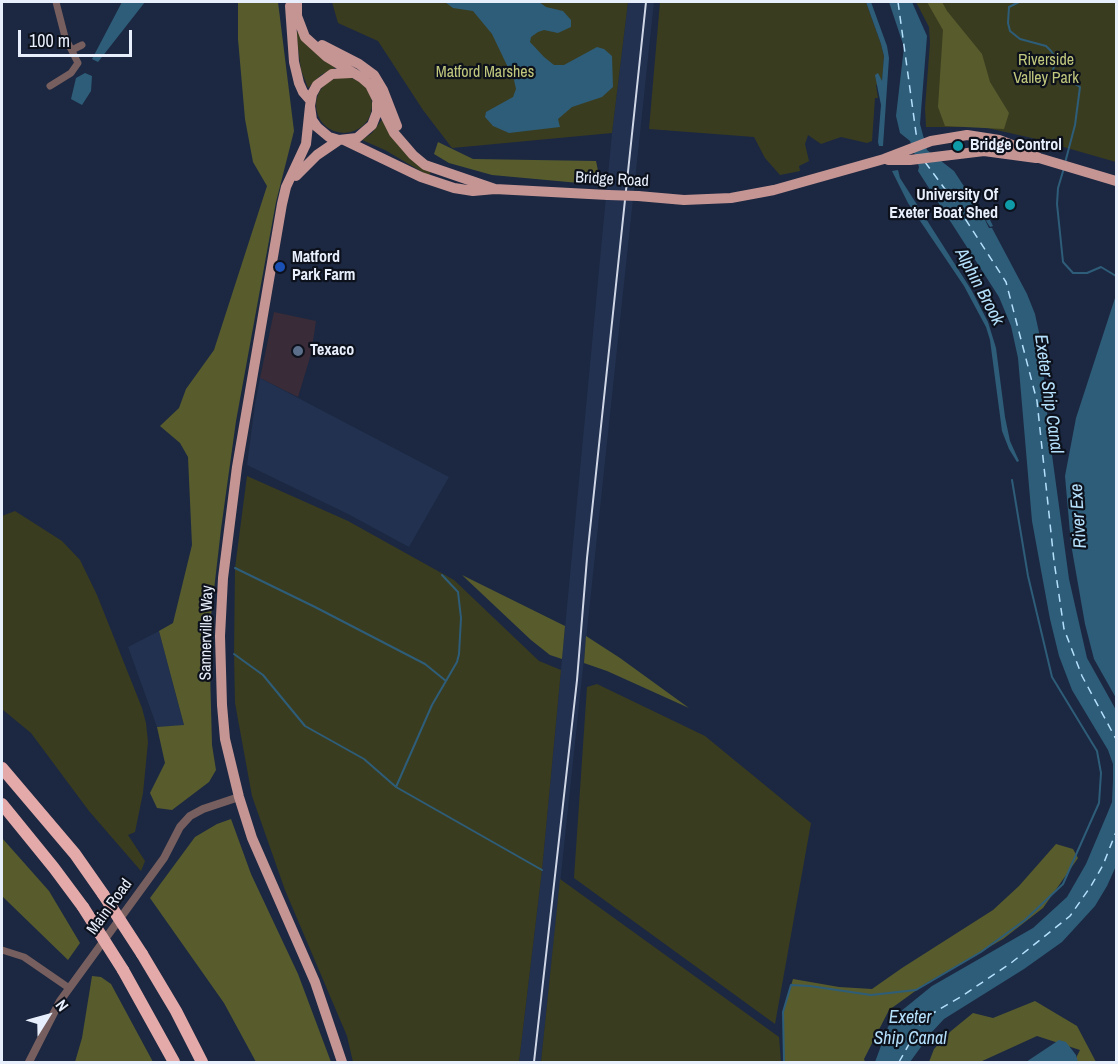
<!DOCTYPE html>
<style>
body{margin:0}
#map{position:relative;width:1118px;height:1064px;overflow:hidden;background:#1c2841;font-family:"Archivo Narrow",sans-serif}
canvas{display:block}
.frame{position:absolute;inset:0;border:3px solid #e8effc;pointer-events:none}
.north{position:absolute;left:18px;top:986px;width:60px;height:60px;-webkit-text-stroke:4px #0c111c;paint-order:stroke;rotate:53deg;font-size:16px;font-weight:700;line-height:24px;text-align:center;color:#e8effc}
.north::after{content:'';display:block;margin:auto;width:21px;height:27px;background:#e8effc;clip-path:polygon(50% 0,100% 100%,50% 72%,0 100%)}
.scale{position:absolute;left:18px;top:30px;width:114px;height:27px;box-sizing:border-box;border:3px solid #e8effc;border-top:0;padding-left:8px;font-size:18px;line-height:21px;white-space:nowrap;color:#e8effc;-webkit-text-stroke:4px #0c111c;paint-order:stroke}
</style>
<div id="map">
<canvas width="1118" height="1064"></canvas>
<div class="frame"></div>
<div class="north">N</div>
<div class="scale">100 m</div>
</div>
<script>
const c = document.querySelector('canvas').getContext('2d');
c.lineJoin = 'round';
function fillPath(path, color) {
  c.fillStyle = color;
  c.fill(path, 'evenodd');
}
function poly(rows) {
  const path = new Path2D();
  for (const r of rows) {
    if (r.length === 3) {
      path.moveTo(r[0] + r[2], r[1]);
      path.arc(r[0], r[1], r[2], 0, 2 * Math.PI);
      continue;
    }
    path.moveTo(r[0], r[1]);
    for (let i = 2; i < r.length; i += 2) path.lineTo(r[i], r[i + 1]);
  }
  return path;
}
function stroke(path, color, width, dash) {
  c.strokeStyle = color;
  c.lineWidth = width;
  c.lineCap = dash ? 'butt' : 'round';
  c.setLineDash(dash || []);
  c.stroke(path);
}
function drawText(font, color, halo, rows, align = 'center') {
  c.font = font + ' "Archivo Narrow",sans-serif';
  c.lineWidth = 4.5;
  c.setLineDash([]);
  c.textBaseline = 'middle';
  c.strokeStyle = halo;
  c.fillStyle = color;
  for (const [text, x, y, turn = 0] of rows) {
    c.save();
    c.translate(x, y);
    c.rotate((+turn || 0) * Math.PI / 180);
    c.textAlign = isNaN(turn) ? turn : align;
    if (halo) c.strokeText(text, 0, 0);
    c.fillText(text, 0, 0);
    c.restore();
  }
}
fillPath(poly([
 [274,312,316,321,311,354,298,397,260,378]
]), '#392b37');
fillPath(poly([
 [628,2,654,2,541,1062,519,1062,542,870,612,133],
 [260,378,449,477,409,547,348,514,247,465,255,404],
 [159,631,184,726,157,727,128,647]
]), '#223150');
fillPath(poly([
 [332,2,628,2,612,133,452,148,423,110,378,41,338,23],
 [660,2,866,2,881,44,884,56,882,83,876,85,878,98,875,98,872,141,867,143,841,137,821,144,808,135,805,144,809,161,799,166,800,171,780,175,765,158,754,137,649,129],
 [916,2,1116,2,1116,162,1032,138,983,127,926,127,925,108,930,43,929,27],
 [296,32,299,32,337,67,321,75,308,88,301,70],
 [344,105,28],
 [383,118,431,171,429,176,385,150,362,140,372,133],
 [247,476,348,521,454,580,539,661,561,670,542,870,519,1062,353,1062,347,1036,285,890,252,796,235,703,234,654,235,568],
 [15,511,62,541,80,560,97,595,142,708,146,723,148,742,143,793,135,832,128,835,145,861,141,871,89,811,31,733,2,709,2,516],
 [597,684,705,736,811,823,775,1024,574,878,587,687],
 [560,879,779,1037,781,1062,541,1062]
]), '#3a3c1f');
fillPath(poly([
 [238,2,278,2,294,131,276,202,236,421,221,529,209,633,212,745,216,770,209,782,172,810,157,808,150,793,165,763,157,727,184,725,159,631,173,623,192,545,188,457,180,443,160,426,179,408,186,389,214,350,267,186,253,162,245,119,238,39],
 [927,2,942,2,947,11,982,54,990,82,1009,113,1004,129,945,126,938,107,943,30],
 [438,142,473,159,596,161,601,185,492,175,449,163,434,154],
 [462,575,565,626,562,659,550,655,531,640],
 [586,636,620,658,689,708,607,671,584,663],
 [231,819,251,874,298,974,331,1062,256,1062,224,1003,150,898,195,837,217,824],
 [2,838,49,891,80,943,68,960,2,896],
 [1056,844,1073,849,1078,858,1043,908,1003,939,925,984,889,1010,864,1059,865,1062,784,1062,783,1012,793,979,839,987,872,989,902,968,993,910,1019,886],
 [92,976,101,977,111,984,153,1062,75,1062,82,1038],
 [1035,1001,1077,1026,1096,1062,1074,1062,1080,1050,1037,1036,980,1062,929,1062,934,1049,951,1031,973,1013,993,1018]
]), '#585c2d');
fillPath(poly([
 [122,2,145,2,98,62,92,59],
 [445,2,539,2,546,7,563,11,571,20,571,27,558,33,544,30,538,32,531,37,530,42,544,57,554,65,564,65,597,47,604,49,612,56,613,87,602,97,572,107,558,119,560,127,509,133,493,126,485,117,486,112,513,97,516,89,514,80,492,34,473,11,453,8],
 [866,2,871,2,887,46,889,58,883,146,879,146,878,142,881,105,875,75,878,73,882,81,884,56,881,44],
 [889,2,912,2,927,36,920,124,927,150,954,171,980,211,983,210,987,214,993,226,990,227,983,216,989,228,992,228,1009,260,1027,294,1035,314,1040,337,1049,433,1069,579,1087,658,1116,710,1116,866,1107,886,1095,906,1062,942,1024,969,944,1019,931,1033,910,1062,875,1062,888,1027,895,1016,932,986,1033,928,1067,897,1086,864,1108,812,1112,802,1113,780,1113,764,1108,750,1072,690,1059,656,1050,619,1032,521,1018,358,1011,326,999,297,918,171,919,167,910,141,900,133,896,116,904,47],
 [85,73,92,76,91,91,82,105,71,99,76,78],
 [898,170,900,178,972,291,988,322,996,348,1005,417,1010,441,1019,461,1017,462,1009,449,1002,431,990,340,986,327,964,286,908,203,892,171],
 [1116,295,1116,698,1094,659,1085,624,1071,544,1065,476,1076,418],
 [1059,1040,1066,1042,1076,1055,1078,1062,1026,1062]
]), '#2e5d79');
stroke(poly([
 [1019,2,1009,7,1008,23,1010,31,1020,39,1046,46,1051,51,1056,58,1053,70,1080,87,1075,125,1065,163],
 [1064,168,1058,188,1057,204,1063,262,1073,273,1087,273,1101,267,1116,276],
 [235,568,315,607,425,664,446,681],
 [234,654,263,675,305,726,364,759,396,787,542,870],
 [396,787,432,705,457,662,459,654,461,618,458,592,442,575],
 [784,1062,783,1012,791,985,810,986,871,995,916,990,981,952,1025,920,1063,884,1099,803,1101,773,1097,751,1052,677,1028,576,1012,480]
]), '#2e5d79', 2);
stroke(poly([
 [898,2,917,140],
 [925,162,953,200,1006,282,1037,401,1054,561,1064,629,1082,676,1116,739],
 [899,1062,923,1019,962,996,1011,963,1070,916,1091,886,1103,865,1116,832]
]), '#b5e0fb', 1.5, [8, 6]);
stroke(poly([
 [72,50,82,45],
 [50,86,71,73,78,63,65,37,56,2],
 [2,950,24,957,69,988]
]), '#775f5f', 7);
stroke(poly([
 [29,1062,60,1001,164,858,180,827,190,816,203,809,239,797]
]), '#775f5f', 8);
stroke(poly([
 [297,2,297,16,305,37,327,57,362,78,370,85,394,133,413,155,425,165,495,189],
 [290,6,294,62,299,83,303,92,310,100],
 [322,45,359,64,374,75,383,90,397,126],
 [351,73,332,74,317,85,312,94,310,106,312,120,317,127,329,137,339,140,357,138,372,125,377,112,377,103],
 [310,106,306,144,286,187,282,204,237,467,223,578,220,636,222,705,225,739,239,797,252,838,315,982,342,1062],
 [344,140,421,177,454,188,473,191,495,189,608,195],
 [888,160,910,160,984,151,1036,158],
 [296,176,317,155,339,140],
 [638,196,684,200,731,198,774,190,884,159,931,141,967,135,999,140,1020,148,1039,158,1116,181]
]), '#c59594', 10);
stroke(poly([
 [2,768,75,854,103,894],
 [2,804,54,868,83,907],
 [142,954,176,1011,202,1062],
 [123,970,174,1062]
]), '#e4aaa9', 12);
stroke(poly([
 [534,1062,577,680,587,558,646,2]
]), '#d0d7e6', 2);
stroke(poly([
 [608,195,638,196]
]), '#c59594', 10);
stroke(poly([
 [103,894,142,954],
 [83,907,123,970]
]), '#e4aaa9', 12);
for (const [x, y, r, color] of [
 [958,146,6,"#0f9aa8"],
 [1010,205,6,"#0f9aa8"],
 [280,267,6,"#1a4fb4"],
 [298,351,6,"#5c6f8a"]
]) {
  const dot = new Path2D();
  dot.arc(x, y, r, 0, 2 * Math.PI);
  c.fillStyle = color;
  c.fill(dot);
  stroke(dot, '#0c111c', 2);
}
drawText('16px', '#c1c77c', '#0c111c', [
 ["Riverside",1046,61],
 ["Valley Park",1046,79],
 ["Matford Marshes",485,73]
]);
drawText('bold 16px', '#e8effc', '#0c111c', [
 ["Bridge Control",970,146],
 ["University Of",998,196,"right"],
 ["Exeter Boat Shed",998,214,"right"],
 ["Matford",292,258],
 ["Park Farm",292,276],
 ["Texaco",310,351]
], 'left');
drawText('16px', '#e8effc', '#0c111c', [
 ["Bridge Road",612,180,3],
 ["Sannerville Way",207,633,-89],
 ["Main Road",110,907,-54]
]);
drawText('italic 18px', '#b5e0fb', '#0c111c', [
 ["Alphin Brook",979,287,62],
 ["Exeter Ship Canal",1048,394,82],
 ["River Exe",1079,516,-94],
 ["Exeter",910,1018],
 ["Ship Canal",910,1039]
]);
</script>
